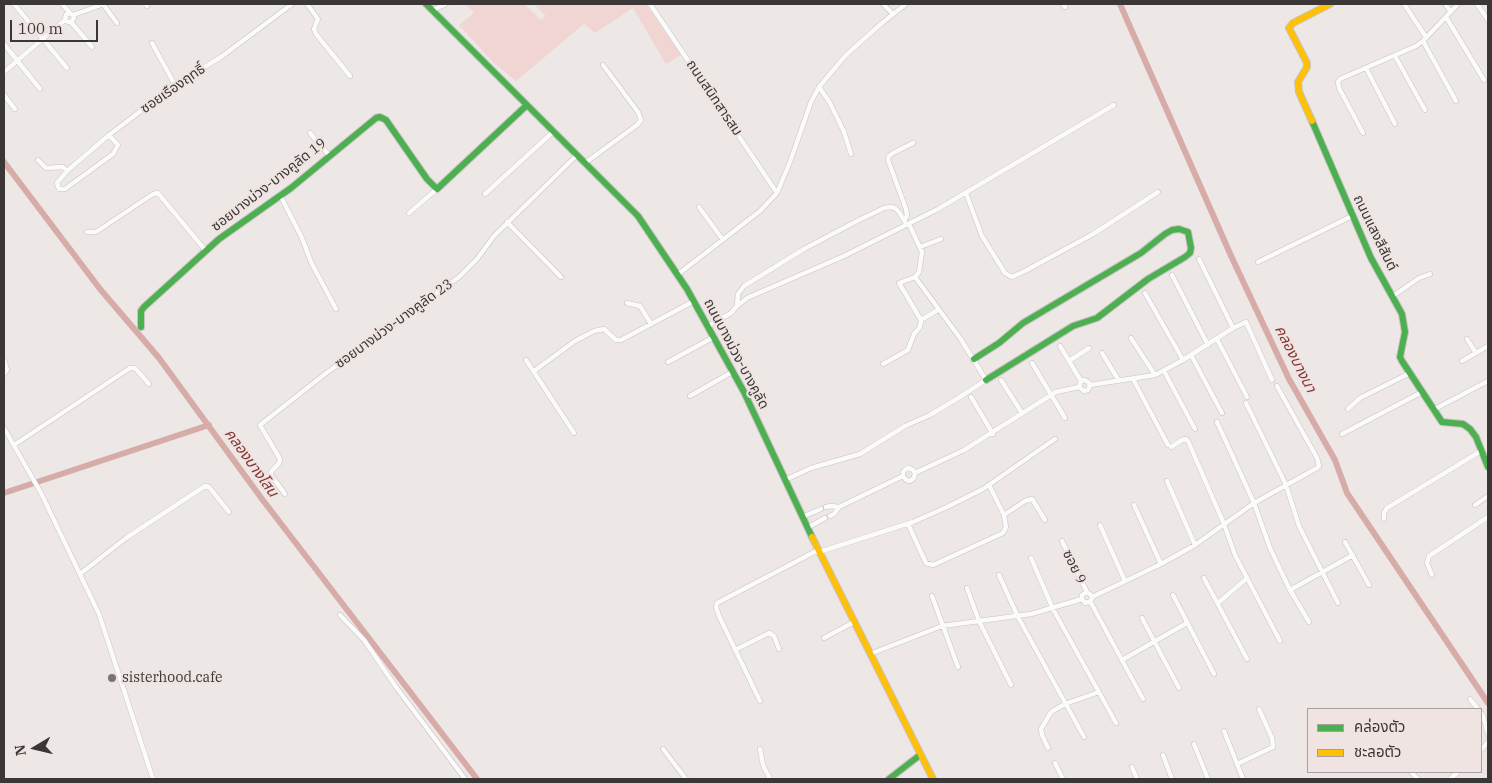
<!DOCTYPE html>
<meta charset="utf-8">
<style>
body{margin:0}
#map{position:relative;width:1492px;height:783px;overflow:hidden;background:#ede7e6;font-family:"IBM Plex Serif","Noto Sans Thai",serif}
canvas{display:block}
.frame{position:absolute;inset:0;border:5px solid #3c3737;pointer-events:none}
.legend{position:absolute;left:1307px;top:708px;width:175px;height:65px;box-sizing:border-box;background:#f0e4e3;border:1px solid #a89f9e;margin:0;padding:6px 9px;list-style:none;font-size:15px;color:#3c3737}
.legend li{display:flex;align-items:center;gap:10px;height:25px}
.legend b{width:25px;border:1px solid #a89f9e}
.north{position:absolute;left:10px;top:723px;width:50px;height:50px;-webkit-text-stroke:4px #f0e4e3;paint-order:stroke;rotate:261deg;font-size:14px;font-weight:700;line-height:20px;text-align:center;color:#3c3737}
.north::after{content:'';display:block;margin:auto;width:18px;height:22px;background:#3c3737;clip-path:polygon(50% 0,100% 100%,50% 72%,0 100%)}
.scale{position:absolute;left:10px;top:20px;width:88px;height:22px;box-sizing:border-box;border:2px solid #3c3737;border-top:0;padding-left:6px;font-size:15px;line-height:18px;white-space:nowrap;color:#3c3737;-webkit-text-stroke:4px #f0e4e3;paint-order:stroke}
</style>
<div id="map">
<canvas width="1492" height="783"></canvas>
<div class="frame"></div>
<ul class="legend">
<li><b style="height:6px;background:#4caf50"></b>คล่องตัว</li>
<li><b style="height:6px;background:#ffc107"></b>ชะลอตัว</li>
</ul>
<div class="north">N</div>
<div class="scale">100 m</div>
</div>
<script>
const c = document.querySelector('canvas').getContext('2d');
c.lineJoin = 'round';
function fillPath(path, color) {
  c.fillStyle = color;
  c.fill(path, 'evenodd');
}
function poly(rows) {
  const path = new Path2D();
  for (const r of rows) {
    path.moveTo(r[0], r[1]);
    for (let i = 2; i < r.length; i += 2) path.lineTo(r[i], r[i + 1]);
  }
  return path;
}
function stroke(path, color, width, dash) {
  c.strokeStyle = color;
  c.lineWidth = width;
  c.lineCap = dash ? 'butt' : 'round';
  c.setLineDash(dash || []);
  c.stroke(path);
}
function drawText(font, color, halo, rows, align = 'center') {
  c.font = font + ' "IBM Plex Serif","Noto Sans Thai",serif';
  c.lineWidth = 4.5;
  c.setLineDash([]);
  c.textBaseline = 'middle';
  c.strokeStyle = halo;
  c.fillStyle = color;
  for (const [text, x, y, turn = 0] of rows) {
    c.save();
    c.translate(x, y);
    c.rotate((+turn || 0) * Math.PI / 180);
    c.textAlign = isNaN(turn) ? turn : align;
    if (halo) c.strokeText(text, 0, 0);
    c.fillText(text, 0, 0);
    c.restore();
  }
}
fillPath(poly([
 [466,4,524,4,541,20,546,16,534,4,646,4,681,55,666,64,633,8,595,33,584,24,516,81,494,63,459,25,474,13]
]), '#f0d5d3');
stroke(poly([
 [1120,4,1232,258,1289,379,1335,460,1347,493,1488,703],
 [4,162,100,289,159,358,262,499,477,779],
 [4,493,209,425]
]), '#d6aba8', 6);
const street = poly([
 [14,4,67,68],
 [62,4,70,13],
 [103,4,117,23],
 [146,4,147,6],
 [307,4,318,19,314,29,316,34,350,76],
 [650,4,777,193],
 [883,4,893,14],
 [1063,4,1065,7],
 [1404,4,1426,37],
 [1445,4,1451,12],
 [1477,4,1488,20],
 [433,10,446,4],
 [73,15,104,4],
 [1446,17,1484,80],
 [71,22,74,18,73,15,68,13,66,15,65,20,68,22,71,22,92,47],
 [1423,41,1456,101],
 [152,43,175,85],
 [4,44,40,89],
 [1395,56,1425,110],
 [1366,68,1395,124],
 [4,72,65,20],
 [819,87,830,103,844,132,851,154],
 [4,95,15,109],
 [310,133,329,155],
 [1363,133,1339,88,1338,82,1340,79,1416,46,1423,41,1458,4],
 [109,135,118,145,113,154,65,189,59,189,57,183,67,171,109,135,175,85,221,57,292,4],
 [38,160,46,168,63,167,67,171],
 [585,163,637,125,641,120,638,112,603,65],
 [966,193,982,236,1005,273,1012,277,1025,271,1093,234,1158,192],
 [485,194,554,131],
 [280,195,302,238,311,262,336,309],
 [699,207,723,240],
 [409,213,437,189],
 [507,222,561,277],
 [905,222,904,220,907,216,906,209,888,160,889,156,893,153,913,143],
 [909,224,922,252,919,272,915,277],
 [87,232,95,232,99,230,153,194,158,193,206,251],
 [920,247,941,239],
 [1258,262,1352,216],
 [677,275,760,211,777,193,790,162,811,102,819,87,846,55,882,23,906,4],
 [1172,275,1208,345],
 [1145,293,1183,360],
 [1393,296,1419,278,1430,274],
 [627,303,640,306,651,324],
 [737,305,738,294,744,286,804,249,857,221,884,208,891,207,895,208,899,212,904,220],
 [921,320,938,310],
 [708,326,731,313,737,306,747,298,844,256,938,209,1114,105],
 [1233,328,1246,322,1272,380],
 [1131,338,1155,375],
 [1217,339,1247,397],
 [1467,339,1476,353],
 [1060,346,1081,381],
 [1102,353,1119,381],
 [1191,355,1222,413],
 [4,360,7,370,4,374],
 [526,360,574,433],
 [1069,361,1089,348],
 [1462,361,1488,346],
 [668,362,714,337],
 [1032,363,1065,418],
 [534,371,575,341,594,331,604,329,616,340,621,340,694,301],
 [1164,371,1195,429],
 [1133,379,1168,445],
 [1001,380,1022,413],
 [1090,385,1155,375,1183,360,1233,328,1199,259],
 [690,396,732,372],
 [971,397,993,434],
 [1246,403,1286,485,1299,526,1338,603],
 [1348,409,1360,398,1410,373],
 [1433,410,1488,381],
 [1217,422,1254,503,1270,548,1290,590,1309,622],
 [4,428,41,493,99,614,153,779],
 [1342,434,1422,392],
 [14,445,130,368,135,368,149,384],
 [1171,447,1182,440,1186,439,1188,441,1224,524,1235,555,1280,641],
 [915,473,964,450,1056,392,1079,387,1084,391,1088,390,1090,385,1088,382,1085,380,1081,381,1079,387],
 [785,480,811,468,860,454,905,426,930,415,955,400,986,380,960,338,915,277,899,283,921,320,920,327,914,334,908,350,883,364],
 [1167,481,1195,545],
 [989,485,1004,515,1025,501,1032,499,1045,520],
 [285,494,271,475,271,472,279,463,280,459,260,425,325,374,459,277,477,259,494,236,577,155],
 [1134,505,1161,564],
 [1475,505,1488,496],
 [826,507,831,506,839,507],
 [830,516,834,514,839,507,903,476,903,472,906,469,909,468,913,470,915,473,914,478,910,481,906,480,903,476],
 [802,517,821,509],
 [1384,519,1384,513,1387,508,1481,451],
 [908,524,926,563,933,565,1003,533,1006,527,1004,515],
 [1100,525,1125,581],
 [807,528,825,518],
 [1062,541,1087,592],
 [1345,542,1369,585],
 [819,552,913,522,947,507,983,489,1055,439],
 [1031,558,1053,609,1116,723],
 [80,574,126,538,205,486,209,487,229,512],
 [999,575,1018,617,1084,737],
 [1432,575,1427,563,1429,556,1488,517],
 [1204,578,1247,659],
 [967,588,979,621,1011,685],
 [1290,590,1353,555],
 [1173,595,1214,674],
 [932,596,958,667],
 [1092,597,1161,564,1195,545,1254,503,1317,468,1319,466,1317,458,1277,386],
 [1090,601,1143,699],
 [1218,603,1246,579],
 [340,615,364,640,396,687,465,779],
 [1142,618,1179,688],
 [824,638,854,622],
 [735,650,769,633,774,636,779,649],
 [870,654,942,626,1031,614,1082,599,1082,595,1085,593,1088,593,1091,595,1092,599,1089,602,1085,603,1082,599],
 [1122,660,1187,623],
 [1470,699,1478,709],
 [760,701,719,616,716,607,717,603,818,550],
 [1481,713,1483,716,1488,734],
 [1224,731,1243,779],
 [1194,744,1208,779],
 [1048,748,1042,735,1041,729,1051,712,1065,704,1099,692],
 [663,749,686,779],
 [760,749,763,765,770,779],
 [1481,750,1488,742],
 [1163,755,1172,779],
 [1055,763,1063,779],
 [1237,764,1273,747,1272,738,1259,709],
 [1132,767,1137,779],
 [1411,772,1418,779],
 [1450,779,1458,772]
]);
const fast = poly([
 [426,4,638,216,687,289,744,392,812,537],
 [1312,121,1371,258,1402,314,1405,332,1400,357,1402,361,1442,422,1463,424,1470,429,1476,437,1488,467],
 [141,327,141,311,144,307,219,239,291,188,376,118,380,117,386,120,427,179,437,189,527,105],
 [974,359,999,343,1023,323,1141,253,1165,234,1172,230,1179,229,1188,232,1191,248,1190,253,1185,257,1148,279,1097,318,1073,326,986,380],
 [889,779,920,755]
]);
const slow = poly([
 [1312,121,1299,92,1298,82,1307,67,1307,63,1289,28,1293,23,1330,4],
 [812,537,933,779]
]);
stroke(street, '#c8c3c2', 5.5);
stroke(fast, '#c8c3c2', 8);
stroke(slow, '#c8c3c2', 8);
stroke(street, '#fcfbfb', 4.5);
stroke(fast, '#4caf50', 6);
stroke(slow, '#ffc107', 6);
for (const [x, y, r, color] of [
 [112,678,5,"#7a7574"]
]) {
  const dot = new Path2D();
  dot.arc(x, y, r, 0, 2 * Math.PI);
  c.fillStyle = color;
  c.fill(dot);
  stroke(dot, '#f0e4e3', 2);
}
drawText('14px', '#3c3737', '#f0e4e3', [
 ["ซอยเรืองฤทธิ์",173,89,-35],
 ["ถนนสนิทสารสม",714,98,56],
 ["ซอยบางม่วง-บางคูลัด 19",269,185,-38],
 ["ถนนแสงสีสันต์",1375,233,64],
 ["ซอยบางม่วง-บางคูลัด 23",394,324,-36],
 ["ถนนบางม่วง-บางคูลัด",736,354,62],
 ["ซอย 9",1074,567,64]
]);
drawText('14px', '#3c3737', '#f0e4e3', [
 ["sisterhood.cafe",122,678]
], 'left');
drawText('italic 15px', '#803736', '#f0e4e3', [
 ["คลองบางนา",1295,359,63],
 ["คลองบางโสน",251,463,54]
]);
</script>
